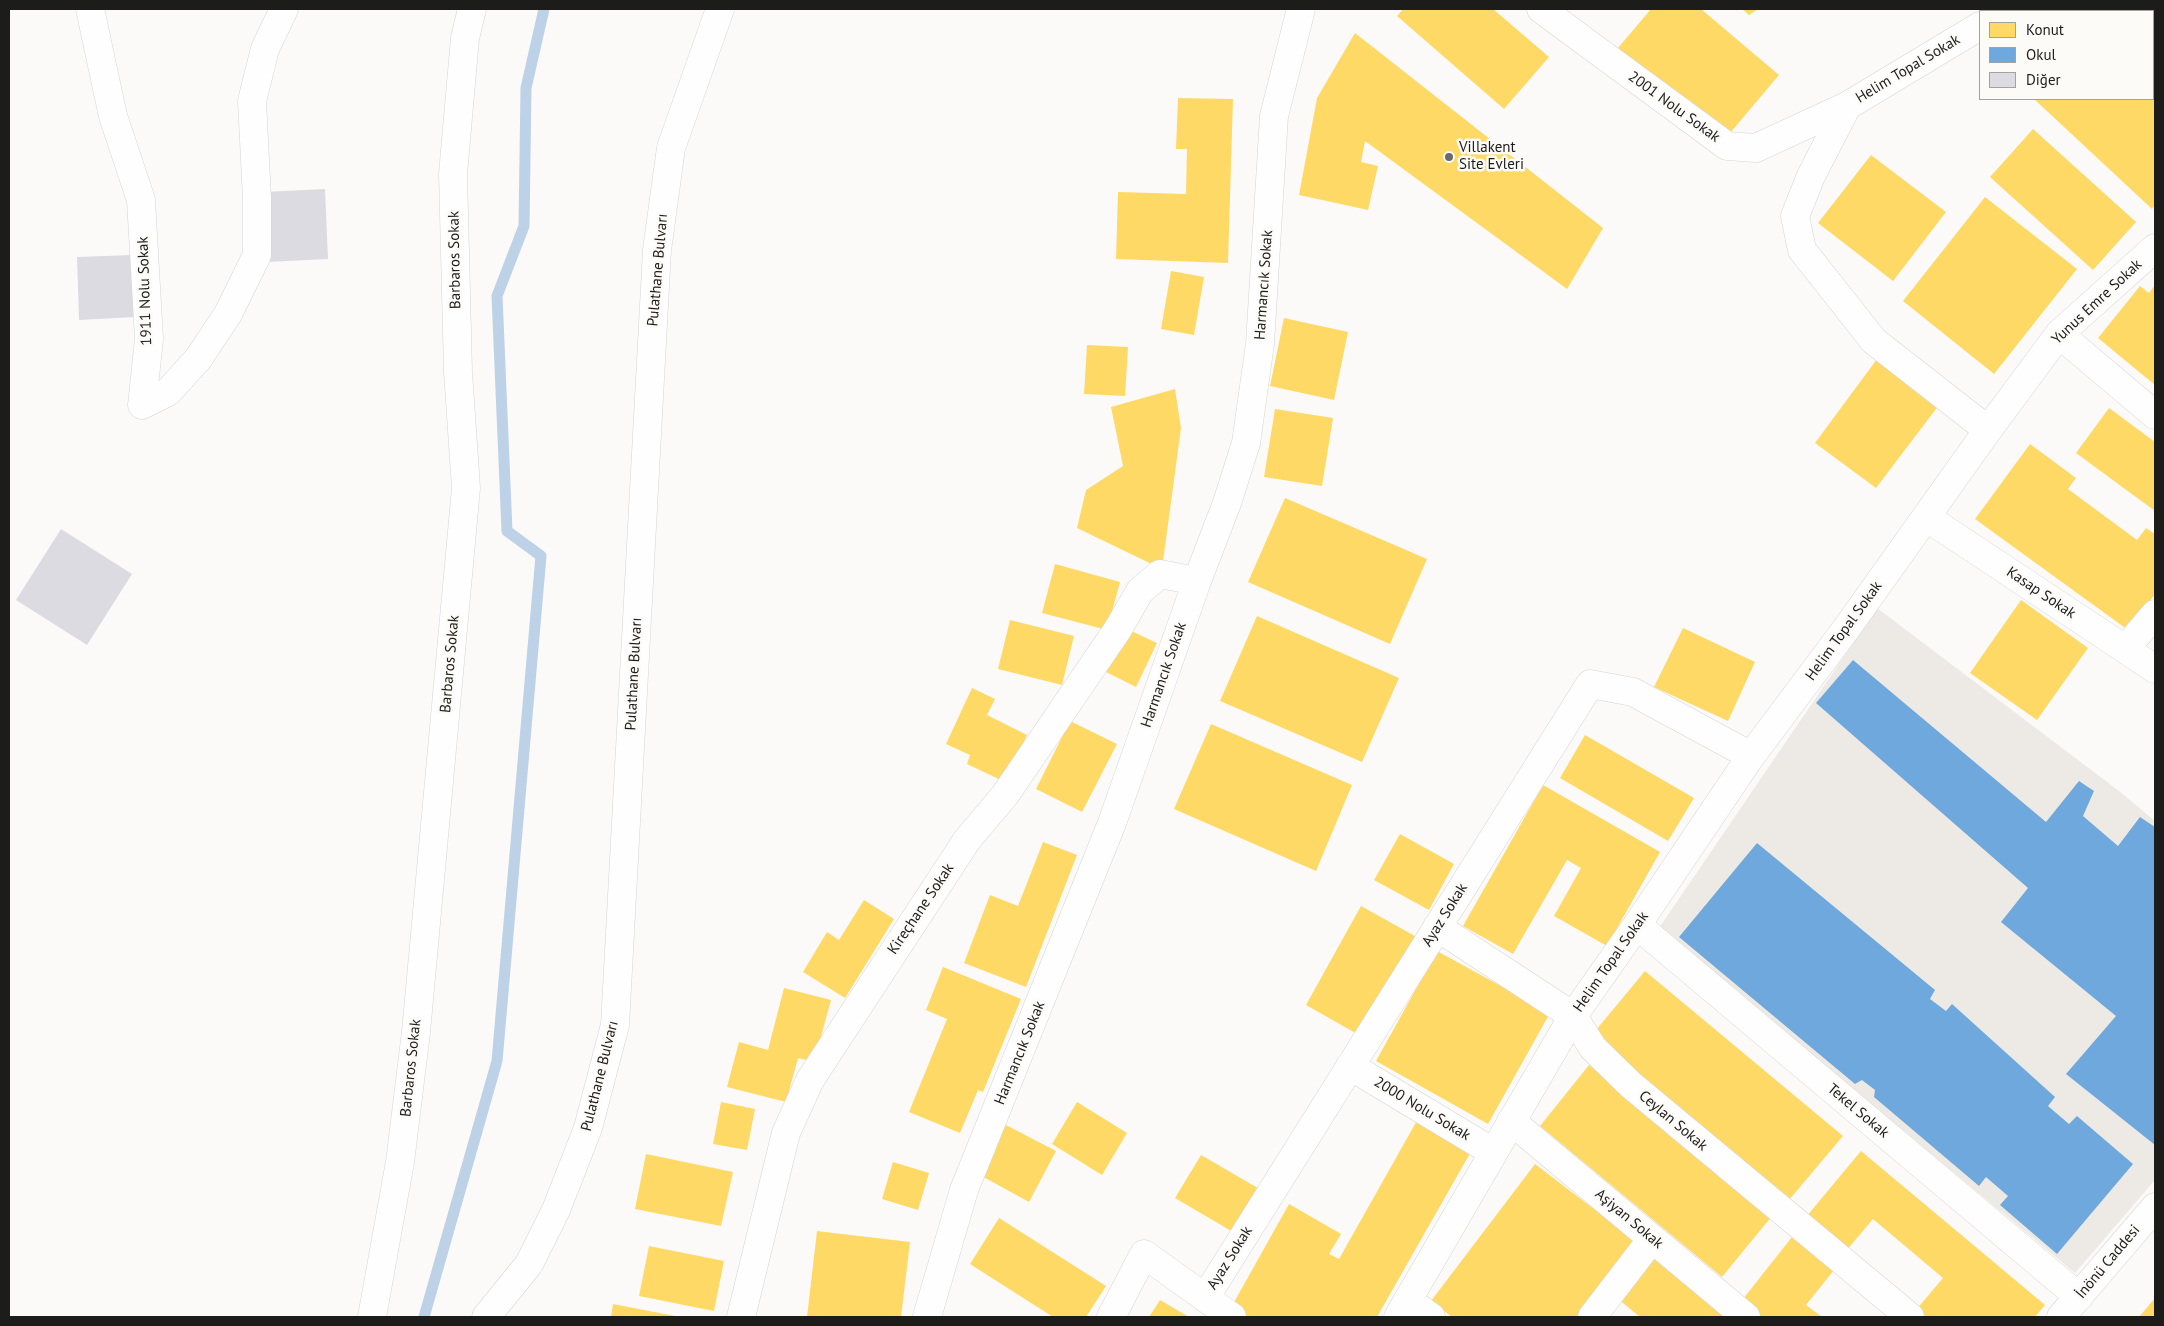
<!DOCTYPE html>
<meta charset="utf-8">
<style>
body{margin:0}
#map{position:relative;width:2164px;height:1326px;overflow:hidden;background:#fbfaf9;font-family:"PT Sans",sans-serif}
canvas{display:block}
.frame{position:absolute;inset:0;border:10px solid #1c1c1b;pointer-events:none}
.legend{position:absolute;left:1979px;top:10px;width:175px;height:90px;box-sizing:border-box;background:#fcfbf8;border:1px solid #a2a2a0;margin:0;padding:6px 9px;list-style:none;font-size:15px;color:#1c1c1b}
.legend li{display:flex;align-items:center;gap:10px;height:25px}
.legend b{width:25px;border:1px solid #a2a2a0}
</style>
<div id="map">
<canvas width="2164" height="1326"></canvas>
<div class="frame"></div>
<ul class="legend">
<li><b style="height:14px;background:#ffd966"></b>Konut</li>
<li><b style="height:14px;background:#6fa8dc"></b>Okul</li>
<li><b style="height:14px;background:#dddbe2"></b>Diğer</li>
</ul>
</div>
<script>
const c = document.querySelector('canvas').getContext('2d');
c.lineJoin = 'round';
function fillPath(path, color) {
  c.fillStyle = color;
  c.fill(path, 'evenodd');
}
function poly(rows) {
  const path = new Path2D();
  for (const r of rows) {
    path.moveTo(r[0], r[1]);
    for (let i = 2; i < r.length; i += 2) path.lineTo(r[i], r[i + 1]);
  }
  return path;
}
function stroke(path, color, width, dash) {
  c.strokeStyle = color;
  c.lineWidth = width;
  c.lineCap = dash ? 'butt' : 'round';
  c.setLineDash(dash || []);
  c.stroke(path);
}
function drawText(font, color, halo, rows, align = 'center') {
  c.font = font + ' "PT Sans",sans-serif';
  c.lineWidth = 5;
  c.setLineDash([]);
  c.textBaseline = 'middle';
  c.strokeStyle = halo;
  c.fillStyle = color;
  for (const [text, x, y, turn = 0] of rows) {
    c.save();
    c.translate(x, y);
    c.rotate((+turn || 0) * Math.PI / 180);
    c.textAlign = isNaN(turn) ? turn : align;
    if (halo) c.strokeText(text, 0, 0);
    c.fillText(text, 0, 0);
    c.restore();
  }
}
fillPath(poly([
 [1877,608,2119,791,2155,821,2155,1180,2075,1273,1659,928]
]), '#edeae5');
fillPath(poly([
 [1403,9,1493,9,1549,57,1504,109,1397,16],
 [1651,9,1701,9,1779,75,1725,139,1618,48],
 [1742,9,1758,9,1749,15],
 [1355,33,1603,228,1567,289,1365,141,1361,162,1378,166,1368,210,1299,195,1317,98],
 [2153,85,2155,87,2155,205,2152,209,2034,99,2153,99],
 [1178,98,1233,99,1228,263,1116,259,1118,192,1186,194,1187,149,1176,149],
 [2033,129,2136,222,2093,270,1990,177],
 [1871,155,1946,212,1893,281,1818,223],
 [1985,197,2077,269,1994,374,1903,301],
 [1171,271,1204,277,1194,335,1161,329],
 [2155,285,2155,385,2098,338,2140,286,2149,293],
 [1284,318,1348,332,1334,400,1270,386],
 [1087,345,1128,347,1125,396,1084,394],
 [1877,359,1939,405,1876,488,1815,443],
 [1175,389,1181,428,1162,569,1077,528,1086,490,1123,466,1111,407],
 [2109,408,2155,442,2155,511,2076,453],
 [1275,409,1333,418,1322,486,1264,477],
 [2030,444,2076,478,2068,489,2137,540,2146,528,2155,534,2155,594,2128,630,1975,519],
 [1285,498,1427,559,1390,644,1248,582],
 [1055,564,1120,582,1107,630,1042,613],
 [2021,600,2088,648,2037,720,1970,673],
 [1257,616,1399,678,1362,762,1220,701],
 [1010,620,1074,636,1062,685,998,669],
 [1125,628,1157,643,1136,687,1104,671],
 [1683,628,1755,662,1728,721,1654,687],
 [972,688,995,699,987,715,1027,735,1005,782,967,764,970,755,946,744],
 [1070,721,1117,744,1082,812,1036,789],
 [1211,724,1352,785,1316,871,1174,809],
 [1585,735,1694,798,1668,841,1560,778],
 [1543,785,1660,852,1607,946,1554,916,1581,868,1567,860,1513,954,1463,926],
 [1400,834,1454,864,1429,910,1374,880],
 [1043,842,1077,855,1026,987,964,963,990,895,1018,906],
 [864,900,894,919,845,998,803,972,827,932,839,940],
 [1361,906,1422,940,1366,1039,1306,1005],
 [1437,951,1550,1013,1488,1124,1376,1061],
 [943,967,1021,999,983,1092,978,1090,960,1133,909,1112,947,1019,926,1010],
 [1645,971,1843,1136,1789,1200,1591,1036],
 [784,988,831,1000,814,1062,798,1058,786,1102,727,1087,739,1042,768,1050],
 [1589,1065,1772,1216,1722,1277,1540,1126],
 [721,1102,755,1109,747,1150,713,1144],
 [1077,1102,1127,1133,1102,1175,1052,1144],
 [1419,1117,1473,1148,1377,1317,1248,1317,1233,1304,1289,1204,1341,1234,1329,1254,1339,1259],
 [1006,1125,1056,1151,1029,1202,978,1174],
 [1861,1151,2045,1305,2035,1317,1925,1317,1916,1310,1943,1278,1873,1219,1846,1251,1806,1217],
 [646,1154,733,1172,721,1226,635,1209],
 [1201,1155,1263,1191,1238,1235,1175,1198],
 [893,1162,929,1173,918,1210,882,1199],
 [1535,1164,1637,1242,1580,1317,1452,1317,1431,1301],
 [999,1218,1106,1286,1086,1317,1053,1317,970,1264],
 [817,1231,910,1242,901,1317,807,1317],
 [1792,1237,1834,1270,1806,1305,1822,1317,1757,1317,1739,1304],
 [649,1246,724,1261,714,1311,639,1296],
 [1654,1255,1728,1317,1640,1317,1618,1299],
 [2155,1298,2155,1317,2139,1317],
 [1160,1300,1189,1317,1149,1317],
 [613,1304,675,1316,675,1317,611,1317]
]), '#ffd966');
fillPath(poly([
 [1853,660,2046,822,2079,781,2094,791,2083,816,2118,846,2140,817,2155,827,2155,1145,2066,1074,2116,1016,2001,922,2028,888,1816,703],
 [1757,843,1935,990,1930,999,1946,1011,1952,1004,2055,1097,2048,1106,2069,1124,2077,1116,2133,1164,2057,1254,2000,1205,2008,1196,1986,1177,1979,1186,1874,1097,1875,1090,1862,1080,1855,1084,1679,937]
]), '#6fa8dc');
stroke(poly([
 [424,1317,497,1061,541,556,507,531,497,296,524,226,526,88,544,9]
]), '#bdd1e7', 11);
fillPath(poly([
 [325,189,328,259,267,262,264,192],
 [134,255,136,317,79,320,77,257],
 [61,529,132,574,87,645,16,600]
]), '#dddbe2');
const minor = poly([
 [90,9,113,116,141,200,149,339,142,405,168,392,198,359,228,314,257,255,257,199,252,101,265,49,284,9],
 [1541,9,1727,146,1756,148,1847,106,1980,26],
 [2117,9,2119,11],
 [2006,11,2010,9],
 [2153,52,2155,55],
 [1847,106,1811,176,1795,216,1802,250,1874,341,1988,430],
 [2059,334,2155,415],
 [1926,517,2155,669],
 [2125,649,2155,614],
 [1637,925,2079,1297],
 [1437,927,1573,1016,1593,1048,1631,1085,1910,1317],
 [1350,1066,1493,1152],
 [1511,1121,1746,1317],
 [1205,1298,1590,684,1633,692,1751,756],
 [1408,1300,1431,1317],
 [372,1317,400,1162,416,1032,466,488,458,372,453,174,465,38,472,9],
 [486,1317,529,1264,556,1210,588,1128,615,1025,657,250,671,148,720,9],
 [741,1317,786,1133,810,1080,967,840,1005,795,1118,629,1140,591,1160,574,1197,581],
 [927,1317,964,1190,1112,823,1197,581,1227,503,1246,443,1260,344,1274,116,1301,9],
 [1111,1317,1144,1254,1232,1317],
 [1398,1317,1573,1016,1637,925,1751,756,1846,629,1988,430,2059,334,2155,248],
 [1592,1317,1652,1239],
 [2061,1317,2155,1207]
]);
stroke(minor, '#d5d4d3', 29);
stroke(minor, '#fefefe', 28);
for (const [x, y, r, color] of [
 [1449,157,5,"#6a6a69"]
]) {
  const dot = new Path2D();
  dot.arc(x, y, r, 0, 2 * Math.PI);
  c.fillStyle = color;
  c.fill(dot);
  stroke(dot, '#fcfbf8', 2);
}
drawText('15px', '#1c1c1b', '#fcfbf8', [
 ["Helim Topal Sokak",1908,69,-31],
 ["2001 Nolu Sokak",1674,107,36],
 ["Barbaros Sokak",455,260,-91],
 ["Pulathane Bulvarı",658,270,-85],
 ["Harmancık Sokak",1264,285,-86],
 ["1911 Nolu Sokak",145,291,-92],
 ["Yunus Emre Sokak",2097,302,-43],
 ["Kasap Sokak",2041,593,34],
 ["Helim Topal Sokak",1844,631,-54],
 ["Barbaros Sokak",450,664,-85],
 ["Pulathane Bulvarı",634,674,-87],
 ["Harmancık Sokak",1164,675,-71],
 ["Kireçhane Sokak",921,909,-56],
 ["Ayaz Sokak",1445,915,-58],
 ["Helim Topal Sokak",1611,962,-55],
 ["Harmancık Sokak",1020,1053,-68],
 ["Barbaros Sokak",411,1068,-84],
 ["Pulathane Bulvarı",600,1076,-76],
 ["2000 Nolu Sokak",1422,1109,31],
 ["Tekel Sokak",1858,1111,40],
 ["Ceylan Sokak",1673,1121,40],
 ["Aşiyan Sokak",1629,1219,40],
 ["Ayaz Sokak",1230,1258,-58],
 ["İnönü Caddesi",2108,1262,-50]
]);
drawText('15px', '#1c1c1b', '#fcfbf8', [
 ["Villakent",1459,148],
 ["Site Evleri",1459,165]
], 'left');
</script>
